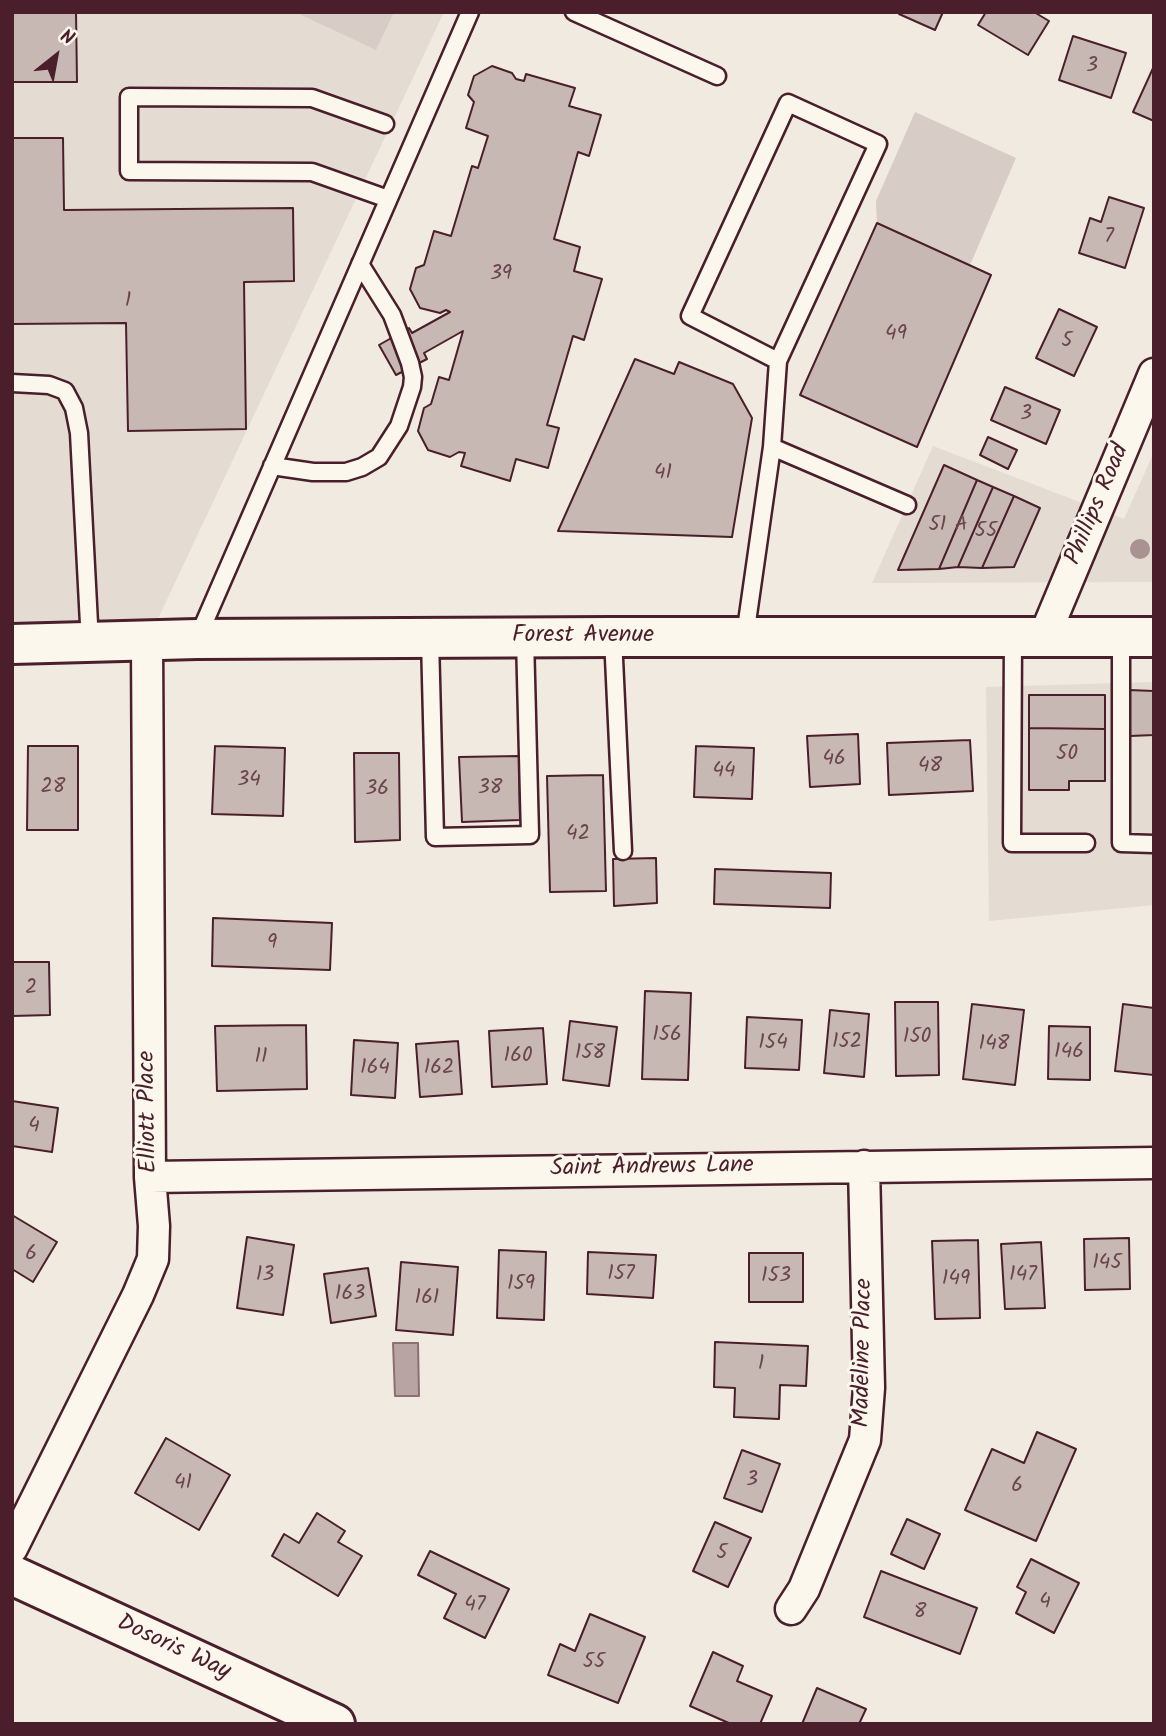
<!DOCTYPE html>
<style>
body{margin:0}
#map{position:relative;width:1166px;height:1736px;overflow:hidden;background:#f0eae0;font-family:Kalam,sans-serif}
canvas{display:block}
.frame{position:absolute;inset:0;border:14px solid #4a1f2b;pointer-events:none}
.north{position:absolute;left:21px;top:21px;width:70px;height:70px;-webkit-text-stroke:5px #fbf7ec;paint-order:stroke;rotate:31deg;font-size:19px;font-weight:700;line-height:28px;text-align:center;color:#4a1f2b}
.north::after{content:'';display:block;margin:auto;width:24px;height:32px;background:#4a1f2b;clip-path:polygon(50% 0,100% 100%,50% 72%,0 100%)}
</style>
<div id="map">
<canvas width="1166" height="1736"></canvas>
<div class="frame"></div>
<div class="north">N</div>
</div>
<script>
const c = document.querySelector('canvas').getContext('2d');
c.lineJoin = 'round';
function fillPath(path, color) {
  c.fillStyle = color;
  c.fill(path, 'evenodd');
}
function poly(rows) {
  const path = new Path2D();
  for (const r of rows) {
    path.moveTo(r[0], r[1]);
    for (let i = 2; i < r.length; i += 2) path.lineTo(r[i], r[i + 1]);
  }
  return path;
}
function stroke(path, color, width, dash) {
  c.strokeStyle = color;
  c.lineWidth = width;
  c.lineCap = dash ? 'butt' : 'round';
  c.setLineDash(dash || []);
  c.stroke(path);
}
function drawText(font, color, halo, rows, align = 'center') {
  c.font = font + ' Kalam,sans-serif';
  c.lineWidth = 6;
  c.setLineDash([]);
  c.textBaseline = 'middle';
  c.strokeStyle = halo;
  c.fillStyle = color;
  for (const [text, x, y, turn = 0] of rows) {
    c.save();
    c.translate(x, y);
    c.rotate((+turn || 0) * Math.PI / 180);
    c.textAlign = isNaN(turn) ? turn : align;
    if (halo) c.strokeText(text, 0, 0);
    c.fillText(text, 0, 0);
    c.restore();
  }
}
fillPath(poly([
 [12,12,444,12,147,642,12,644],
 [933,446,1124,519,1154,452,1154,582,872,583],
 [1154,682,1154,905,989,921,986,687]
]), '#e4dbd2');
fillPath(poly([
 [295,12,394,12,376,50],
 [915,112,1016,158,970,265,877,223,876,201]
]), '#d8ccc6');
const water = poly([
 [418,1343,419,1396,395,1396,393,1343,418,1343]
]);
fillPath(water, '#b8a4a2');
stroke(water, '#8c6f72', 2);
const building = poly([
 [12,12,76,12,77,82,12,82,12,12],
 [900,12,943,12,935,30,899,14,900,12],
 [986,12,1034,12,1049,21,1028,55,978,25,986,12],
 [1073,36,1126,53,1111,98,1059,80,1073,36],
 [492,66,512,73,516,79,524,81,526,74,575,88,569,106,601,115,589,156,578,152,554,239,580,247,574,271,602,279,584,340,573,336,547,425,559,428,548,468,516,459,510,481,461,466,465,453,459,452,450,457,428,450,418,431,424,408,431,404,439,377,449,380,463,331,424,353,427,359,396,375,379,345,409,328,412,333,450,312,446,310,440,313,420,308,410,289,416,268,424,265,434,231,451,236,472,166,478,168,488,136,466,128,474,102,468,95,474,76,492,66],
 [1154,66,1154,121,1133,112,1154,66],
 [12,138,63,138,64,210,293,208,294,281,244,282,246,429,128,431,126,323,12,324,12,138],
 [1109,197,1144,208,1125,268,1079,253,1090,218,1101,222,1109,197],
 [877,223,991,275,917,447,800,395,877,223],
 [1059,309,1097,327,1074,376,1036,358,1059,309],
 [635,359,674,374,679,362,733,384,752,418,732,537,558,531,635,359],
 [1005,387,1060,410,1046,444,991,420,1005,387],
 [988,437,1017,450,1008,469,980,455,988,437],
 [944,465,977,480,939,569,898,570,944,465],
 [977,480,993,487,958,567,939,569,977,480],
 [993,487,1014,496,982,568,958,567,993,487],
 [1014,496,1040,508,1014,567,982,568,1014,496],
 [1129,690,1154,691,1154,735,1130,736,1129,690],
 [1029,695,1105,695,1105,729,1029,728,1029,695],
 [1029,728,1105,729,1105,781,1069,781,1069,790,1029,790,1029,728],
 [858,734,860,784,810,787,807,736,858,734],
 [970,740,973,791,889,795,887,743,970,740],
 [28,746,78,746,78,830,27,830,28,746],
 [215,746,285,748,283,816,212,814,215,746],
 [696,746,754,748,752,799,694,797,696,746],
 [354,753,399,753,400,840,355,842,354,753],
 [519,756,520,820,462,822,459,757,519,756],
 [603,775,606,891,550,892,547,776,603,775],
 [656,858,657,903,614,906,613,859,656,858],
 [715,869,831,873,830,908,714,904,715,869],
 [213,918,332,923,330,970,212,966,213,918],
 [12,962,49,962,50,1015,12,1016,12,962],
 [645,991,691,993,688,1080,642,1079,645,991],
 [895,1002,938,1002,939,1075,896,1076,895,1002],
 [972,1004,1024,1010,1015,1085,963,1079,972,1004],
 [1123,1004,1154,1008,1154,1075,1115,1071,1123,1004],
 [830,1010,869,1014,864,1077,824,1073,830,1010],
 [747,1017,802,1020,799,1070,745,1068,747,1017],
 [570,1021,617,1027,609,1086,563,1080,570,1021],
 [306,1025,307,1089,217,1091,215,1026,306,1025],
 [1049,1026,1090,1027,1090,1080,1048,1079,1049,1026],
 [543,1028,547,1084,492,1087,489,1031,543,1028],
 [354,1040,398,1043,395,1098,351,1095,354,1040],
 [458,1041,462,1094,420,1097,416,1044,458,1041],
 [12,1101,58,1108,52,1152,12,1146,12,1101],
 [12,1215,57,1242,33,1282,12,1269,12,1215],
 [247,1237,294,1245,283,1315,237,1308,247,1237],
 [1129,1238,1130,1289,1085,1290,1084,1239,1129,1238],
 [978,1240,980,1318,935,1319,932,1241,978,1240],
 [1041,1242,1045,1308,1005,1309,1001,1244,1041,1242],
 [499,1250,546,1252,544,1320,497,1318,499,1250],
 [588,1252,656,1255,653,1298,587,1294,588,1252],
 [749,1253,803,1253,803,1302,749,1302,749,1253],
 [401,1262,458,1267,453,1335,396,1330,401,1262],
 [368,1268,376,1316,331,1323,324,1274,368,1268],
 [715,1342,808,1346,806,1386,780,1385,779,1419,734,1417,735,1388,714,1387,715,1342],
 [1037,1432,1076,1449,1036,1541,965,1510,992,1449,1024,1463,1037,1432],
 [166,1438,230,1475,199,1530,135,1493,166,1438],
 [742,1450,780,1464,762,1512,724,1498,742,1450],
 [317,1513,345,1531,338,1542,362,1556,338,1596,272,1556,284,1534,299,1543,317,1513],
 [907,1519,940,1534,924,1569,891,1554,907,1519],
 [715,1522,751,1538,728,1587,693,1571,715,1522],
 [430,1551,509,1589,485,1638,444,1618,456,1594,418,1575,430,1551],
 [1031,1559,1079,1583,1054,1633,1016,1613,1026,1592,1017,1587,1031,1559],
 [881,1571,977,1608,960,1654,864,1617,881,1571],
 [590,1614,645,1637,618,1703,548,1675,560,1644,575,1651,590,1614],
 [713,1652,743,1666,737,1681,772,1696,760,1724,731,1724,690,1706,713,1652],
 [817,1688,866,1709,859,1724,802,1724,817,1688]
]);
fillPath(building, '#c8b8b3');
stroke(building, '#4a1f2b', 2);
const service = poly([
 [574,12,717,76],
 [385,124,312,98,129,97,129,171,312,172,388,199],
 [12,383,49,385,65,391,74,408,79,433,90,643],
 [772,447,907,505],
 [272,466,313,472,346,472,362,467,379,457,399,426,412,387,413,377,410,363,392,315,360,264],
 [745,636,772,447,778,361,878,144,788,103,690,316,778,361],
 [1013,636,1012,843,1086,843],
 [198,637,470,12],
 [613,637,623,851],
 [1121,638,1121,843,1154,844],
 [430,639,435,837,530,835,525,638]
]);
const minor = poly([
 [1044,637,1154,374],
 [150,1177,1154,1163],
 [12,1548,138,1295,153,1259,154,1226,150,1177,147,642],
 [791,1609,804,1589,865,1440,869,1388,864,1166]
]);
const tertiary = poly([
 [12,1575,335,1724]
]);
const secondary = poly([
 [12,644,197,639,613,637,1154,637]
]);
stroke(service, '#4a1f2b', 21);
stroke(minor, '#4a1f2b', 35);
stroke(tertiary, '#4a1f2b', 44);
stroke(secondary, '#4a1f2b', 44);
stroke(service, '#fbf7ec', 16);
stroke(minor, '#fbf7ec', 30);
stroke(tertiary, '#fbf7ec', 38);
stroke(secondary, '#fbf7ec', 38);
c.fillStyle = '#a89292';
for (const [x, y] of [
 [1140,549]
]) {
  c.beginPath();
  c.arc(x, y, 10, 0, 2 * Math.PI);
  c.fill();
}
drawText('21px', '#6a454d', null, [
 ["3",1092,67],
 ["7",1109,238],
 ["39",501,275],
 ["1",128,302],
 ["49",896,335],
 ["5",1067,342],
 ["3",1026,415],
 ["41",663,474],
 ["51 A",948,526],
 ["55",986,532],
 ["50",1067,755],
 ["46",834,760],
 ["48",930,767],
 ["44",724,772],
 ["34",249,781],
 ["28",53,788],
 ["38",490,789],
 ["36",377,790],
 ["42",578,835],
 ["9",272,944],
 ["2",31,989],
 ["156",667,1036],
 ["150",917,1038],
 ["152",847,1043],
 ["154",773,1044],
 ["148",994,1045],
 ["146",1069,1053],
 ["158",590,1054],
 ["160",518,1057],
 ["11",261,1058],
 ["164",375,1069],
 ["162",439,1069],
 ["4",34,1127],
 ["6",31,1255],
 ["145",1107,1264],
 ["157",621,1275],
 ["13",265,1276],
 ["147",1023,1276],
 ["153",776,1277],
 ["149",956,1280],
 ["159",521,1285],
 ["163",350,1295],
 ["161",427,1299],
 ["1",761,1365],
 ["3",752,1481],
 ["41",183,1484],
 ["6",1017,1487],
 ["5",722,1554],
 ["4",1045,1603],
 ["47",475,1606],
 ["8",920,1613],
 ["55",594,1663]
]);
drawText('24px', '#4a1f2b', '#fbf7ec', [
 ["Phillips Road",1099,505,-67],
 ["Forest Avenue",583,637],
 ["Elliott Place",150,1112,-91],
 ["Saint Andrews Lane",652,1169,-1],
 ["Madeline Place",865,1353,-89],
 ["Dosoris Way",173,1649,25]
]);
</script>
